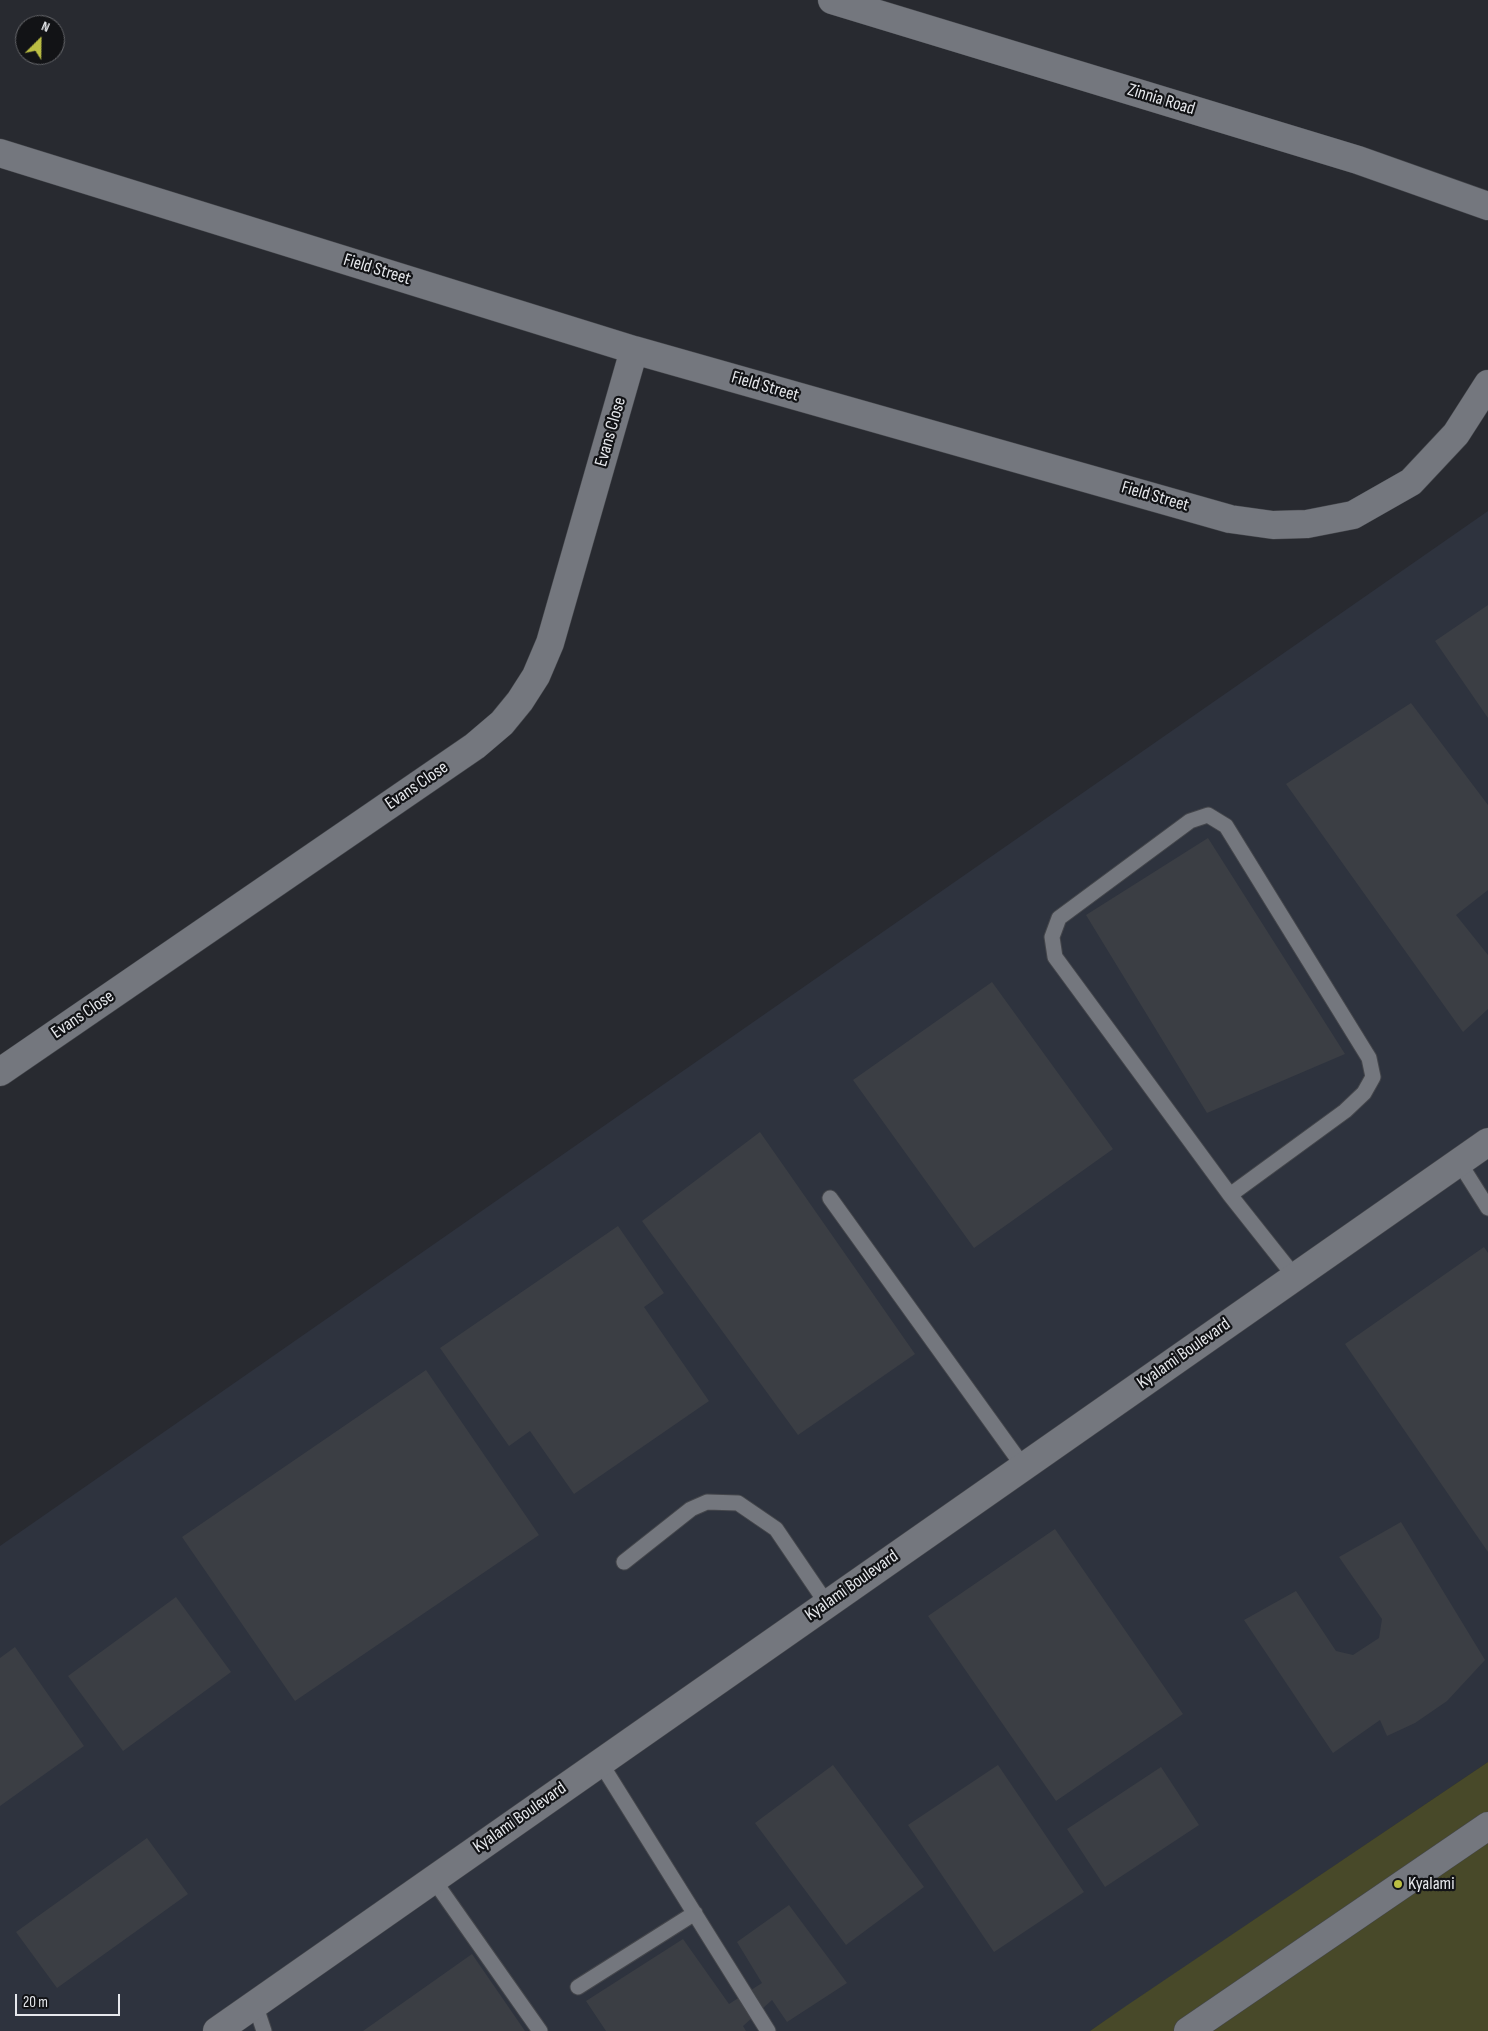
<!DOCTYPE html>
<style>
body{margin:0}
#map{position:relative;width:1488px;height:2031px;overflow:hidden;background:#282a30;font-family:"Sofia Sans Condensed",sans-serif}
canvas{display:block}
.north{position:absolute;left:15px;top:15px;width:50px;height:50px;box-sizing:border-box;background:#121316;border:1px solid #67686c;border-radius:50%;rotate:23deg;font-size:14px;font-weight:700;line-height:20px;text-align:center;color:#e6e8ec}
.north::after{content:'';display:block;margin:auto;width:18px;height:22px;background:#bcbf43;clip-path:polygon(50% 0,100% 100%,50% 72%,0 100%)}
.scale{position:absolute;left:15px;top:1994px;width:105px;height:22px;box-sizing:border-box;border:2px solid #e6e8ec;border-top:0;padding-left:6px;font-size:15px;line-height:18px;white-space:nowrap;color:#e6e8ec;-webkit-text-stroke:4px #121316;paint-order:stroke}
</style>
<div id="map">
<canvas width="1488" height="2031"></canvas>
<div class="north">N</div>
<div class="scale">20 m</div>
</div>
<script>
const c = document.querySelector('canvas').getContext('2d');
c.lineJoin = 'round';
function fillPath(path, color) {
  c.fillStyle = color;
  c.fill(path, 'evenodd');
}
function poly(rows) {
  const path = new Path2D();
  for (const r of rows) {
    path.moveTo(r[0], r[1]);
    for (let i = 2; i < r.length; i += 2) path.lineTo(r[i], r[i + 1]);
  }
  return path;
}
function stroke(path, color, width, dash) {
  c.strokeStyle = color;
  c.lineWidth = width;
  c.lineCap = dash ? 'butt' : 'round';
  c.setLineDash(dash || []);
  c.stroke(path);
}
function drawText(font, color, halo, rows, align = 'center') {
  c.font = font + ' "Sofia Sans Condensed",sans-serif';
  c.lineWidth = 4.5;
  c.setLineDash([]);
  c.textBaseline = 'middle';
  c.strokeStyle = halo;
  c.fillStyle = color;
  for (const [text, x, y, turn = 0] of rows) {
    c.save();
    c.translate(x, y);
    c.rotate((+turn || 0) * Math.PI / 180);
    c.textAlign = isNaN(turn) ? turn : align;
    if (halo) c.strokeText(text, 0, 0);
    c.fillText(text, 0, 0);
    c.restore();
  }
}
fillPath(poly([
 [1488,511,1488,1762,1090,2031,0,2031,0,1546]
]), '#2e333e');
fillPath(poly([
 [1488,1762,1488,2031,1090,2031,1126,2006]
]), '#484929');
fillPath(poly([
 [1488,605,1488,718,1435,641],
 [1411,703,1488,805,1488,890,1456,915,1488,955,1488,1009,1463,1032,1286,784],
 [1208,838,1345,1054,1207,1113,1086,915],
 [992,982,1113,1149,974,1248,853,1080],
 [760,1132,915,1354,798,1435,642,1221],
 [618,1226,664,1293,644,1307,709,1401,574,1494,530,1431,509,1446,440,1348],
 [1484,1247,1488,1253,1488,1552,1345,1344],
 [426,1370,539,1535,295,1701,182,1537],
 [1401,1522,1485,1660,1447,1701,1415,1723,1387,1736,1380,1720,1333,1753,1244,1620,1296,1591,1336,1651,1353,1655,1379,1638,1382,1619,1339,1557],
 [1055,1529,1183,1714,1056,1801,928,1616],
 [176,1597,231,1672,123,1751,68,1676],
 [15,1647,84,1746,0,1806,0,1658],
 [833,1765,924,1887,846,1945,755,1823],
 [998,1765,1084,1892,994,1952,908,1825],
 [1161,1767,1199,1825,1105,1887,1067,1829],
 [147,1838,188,1894,57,1988,16,1932],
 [789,1905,847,1983,787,2022,772,2000,743,2026,746,2031,606,2031,586,2001,683,1939,729,2004,762,1983,737,1942],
 [472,1954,525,2031,363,2031]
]), '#3b3e44');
const service = poly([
 [1459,1162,1488,1208],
 [1230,1195,1345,1111,1364,1093,1373,1077,1369,1058,1226,826,1208,815,1190,821,1059,918,1052,937,1055,957,1230,1195,1295,1277],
 [830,1198,1023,1466],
 [624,1562,691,1509,707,1502,738,1503,776,1529,827,1604],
 [600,1762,768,2031],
 [433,1879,540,2031],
 [578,1987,695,1913],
 [255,2004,264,2031]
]);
const minor = poly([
 [832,0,1358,160,1488,206],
 [0,153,634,350,1230,519,1273,525,1307,524,1353,515,1411,482,1456,434,1488,384],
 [0,1072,475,746,502,723,520,701,536,676,550,643,634,350],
 [217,2031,1488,1142],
 [1188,2031,1488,1826]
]);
stroke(service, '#44464b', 17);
stroke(minor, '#44464b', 29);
stroke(service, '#74777e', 15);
stroke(minor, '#74777e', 28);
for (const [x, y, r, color] of [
 [1398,1884,5,"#bcbf43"]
]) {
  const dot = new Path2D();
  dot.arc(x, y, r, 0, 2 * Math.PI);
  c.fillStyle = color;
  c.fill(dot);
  stroke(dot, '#121316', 2);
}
drawText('18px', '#e6e8ec', '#121316', [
 ["Zinnia Road",1161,100,17],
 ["Field Street",377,270,17],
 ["Field Street",765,387,16],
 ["Evans Close",611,432,-74],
 ["Field Street",1155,497,16],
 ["Evans Close",417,786,-34],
 ["Evans Close",83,1015,-34],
 ["Kyalami Boulevard",1184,1354,-35],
 ["Kyalami Boulevard",852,1586,-35],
 ["Kyalami Boulevard",520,1818,-35]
]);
drawText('18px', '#e6e8ec', '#121316', [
 ["Kyalami",1408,1884]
], 'left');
</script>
